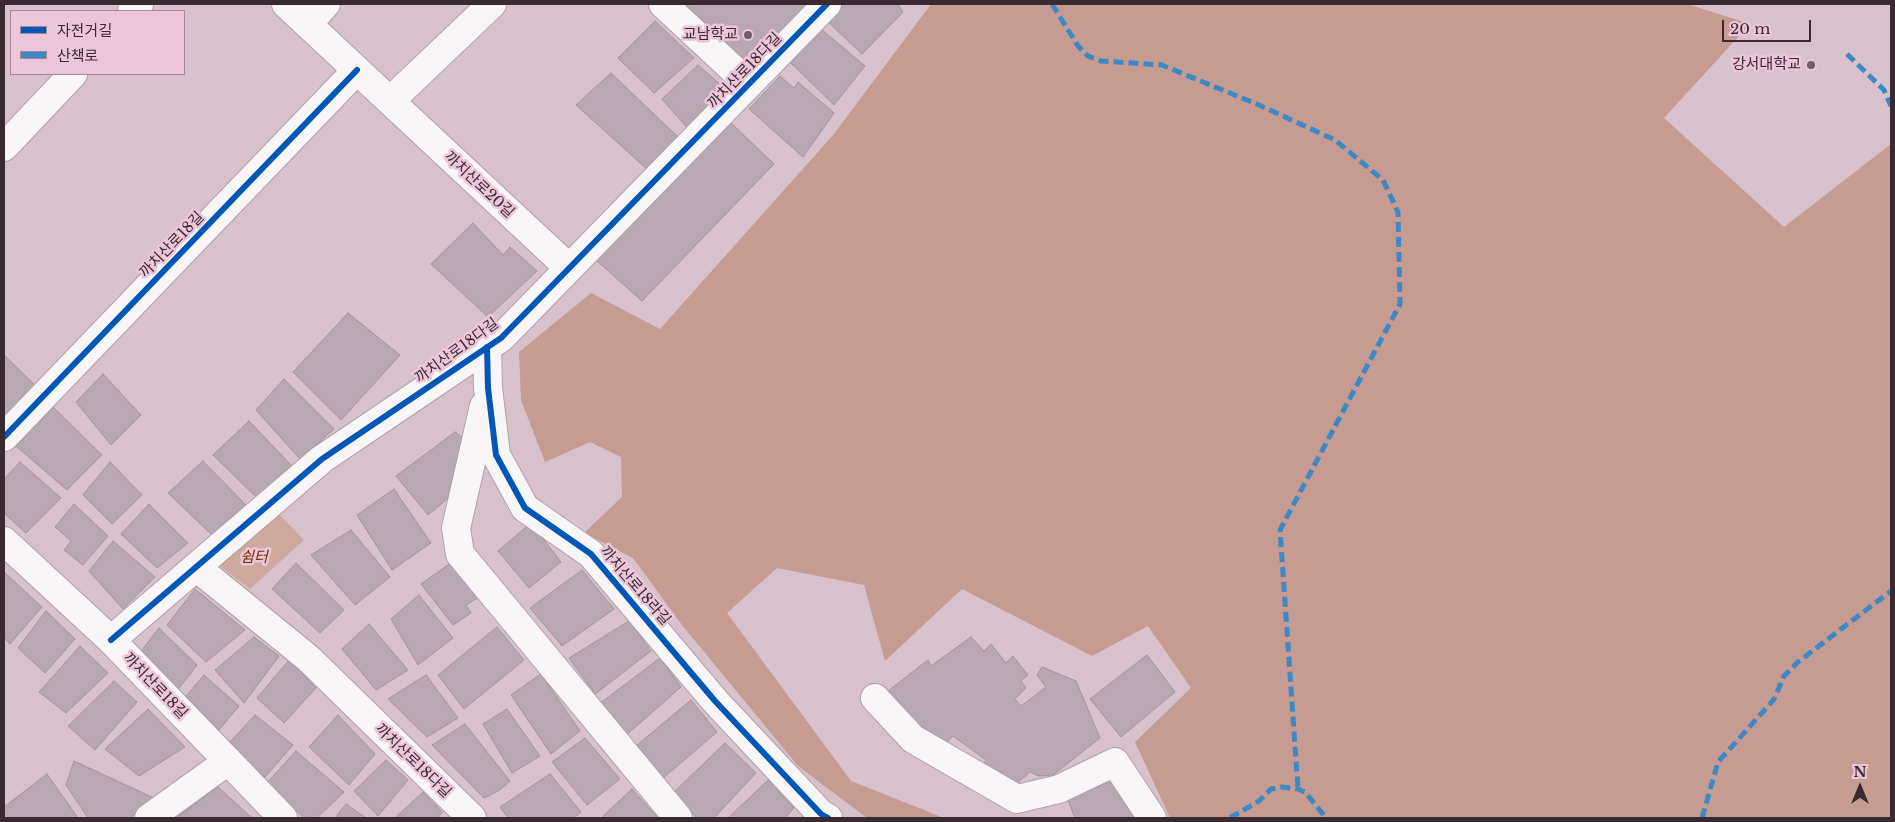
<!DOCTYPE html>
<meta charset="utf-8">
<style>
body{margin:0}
#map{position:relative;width:1895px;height:822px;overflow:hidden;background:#d7c1cc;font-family:"Libre Baskerville","Noto Sans KR",serif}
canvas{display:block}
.frame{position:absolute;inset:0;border:5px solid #392a31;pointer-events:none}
.legend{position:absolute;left:10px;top:10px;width:175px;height:65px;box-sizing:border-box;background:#edc5da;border:1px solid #a58796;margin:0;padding:6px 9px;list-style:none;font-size:15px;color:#392a31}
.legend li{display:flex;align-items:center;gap:10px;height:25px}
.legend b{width:25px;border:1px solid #a58796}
.north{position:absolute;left:1835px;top:762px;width:50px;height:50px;-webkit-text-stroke:4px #edc5da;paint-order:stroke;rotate:0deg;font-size:14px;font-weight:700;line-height:20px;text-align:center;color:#392a31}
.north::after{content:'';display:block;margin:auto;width:18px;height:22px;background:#392a31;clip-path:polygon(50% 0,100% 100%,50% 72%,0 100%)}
.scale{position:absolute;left:1722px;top:20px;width:89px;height:22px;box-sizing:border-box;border:2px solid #392a31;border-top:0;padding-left:6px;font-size:15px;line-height:18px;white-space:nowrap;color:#392a31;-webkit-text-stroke:4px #edc5da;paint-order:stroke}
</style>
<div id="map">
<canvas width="1895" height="822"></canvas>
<div class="frame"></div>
<ul class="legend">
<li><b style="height:6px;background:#0057b8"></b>자전거길</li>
<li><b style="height:6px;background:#3e89c4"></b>산책로</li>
</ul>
<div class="north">N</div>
<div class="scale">20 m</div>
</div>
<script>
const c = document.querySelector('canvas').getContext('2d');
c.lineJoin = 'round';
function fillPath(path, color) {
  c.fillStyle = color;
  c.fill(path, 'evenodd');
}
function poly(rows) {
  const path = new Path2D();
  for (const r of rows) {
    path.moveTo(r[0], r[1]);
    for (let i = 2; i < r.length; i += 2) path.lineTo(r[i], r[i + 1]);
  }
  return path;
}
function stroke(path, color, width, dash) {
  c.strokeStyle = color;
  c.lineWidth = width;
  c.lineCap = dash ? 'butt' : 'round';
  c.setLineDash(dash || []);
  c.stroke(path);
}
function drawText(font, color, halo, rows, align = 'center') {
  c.font = font + ' "Libre Baskerville","Noto Sans KR",serif';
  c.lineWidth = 5;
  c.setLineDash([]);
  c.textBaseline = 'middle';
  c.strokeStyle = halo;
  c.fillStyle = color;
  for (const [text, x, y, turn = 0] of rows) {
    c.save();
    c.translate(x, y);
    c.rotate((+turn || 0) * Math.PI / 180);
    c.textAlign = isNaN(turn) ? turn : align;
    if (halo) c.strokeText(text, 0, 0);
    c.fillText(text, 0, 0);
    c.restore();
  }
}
fillPath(poly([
 [278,513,304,540,250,589,216,563]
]), '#cfa89f');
fillPath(poly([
 [931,4,1687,4,1750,24,1664,118,1784,227,1891,144,1891,818,1170,818,1135,742,1191,688,1148,626,1092,656,962,589,885,661,864,585,777,568,727,613,851,781,944,818,867,818,798,766,682,625,633,558,584,533,622,497,621,457,590,442,545,462,521,400,519,352,591,293,660,329,834,134]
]), '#c69b91');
const building = poly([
 [685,4,807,4,750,66,685,4],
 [843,4,898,4,903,12,862,54,827,21,843,4],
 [655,21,694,58,654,93,618,58,655,21],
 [821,29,865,66,834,105,790,62,821,29],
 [698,65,729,92,690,131,662,99,698,65],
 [611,73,680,139,649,171,576,105,611,73],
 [780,76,794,88,798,82,834,113,803,157,749,109,780,76],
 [729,121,774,164,642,301,596,260,729,121],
 [473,223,503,255,510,247,537,271,488,317,431,264,473,223],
 [348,313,400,355,341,420,293,372,348,313],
 [4,355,38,388,4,423,4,355],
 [103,374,141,415,111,445,76,402,103,374],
 [284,379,334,429,300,459,256,410,284,379],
 [53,407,102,455,67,490,16,446,53,407],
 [249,421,293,467,256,497,213,455,249,421],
 [455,432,466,440,452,495,428,515,396,476,455,432],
 [203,461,246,505,212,535,168,493,203,461],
 [20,462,61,498,26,533,4,513,4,479,20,462],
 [110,462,142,495,112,524,83,495,110,462],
 [394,489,431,543,392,570,357,515,394,489],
 [74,504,108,536,83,565,64,550,71,541,55,527,74,504],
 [149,504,188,543,157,568,121,534,149,504],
 [531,523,561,562,529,588,498,551,531,523],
 [351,530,390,577,355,605,311,555,351,530],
 [113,541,155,577,123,609,89,571,113,541],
 [452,562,479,597,466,605,471,613,453,625,421,584,452,562],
 [296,563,344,610,320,633,272,589,296,563],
 [582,570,614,609,562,646,530,608,582,570],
 [4,572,42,607,10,644,4,638,4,572],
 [195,589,245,630,206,662,167,625,195,589],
 [419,595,453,638,418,665,391,619,419,595],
 [46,611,75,639,45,673,18,648,46,611],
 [629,621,651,651,595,694,569,658,629,621],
 [369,624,408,670,376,690,342,649,369,624],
 [497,627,524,660,464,709,438,675,497,627],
 [159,628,197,665,177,691,138,655,159,628],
 [254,637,279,656,244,703,215,670,254,637],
 [971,637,984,651,991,644,1006,663,1013,656,1028,675,1021,681,1026,688,1015,699,1021,706,1046,687,1037,675,1042,667,1076,681,1100,738,1053,775,1039,776,1030,772,1013,787,980,768,986,760,953,736,944,745,918,729,888,691,928,660,931,666,971,637],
 [80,646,108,673,66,713,39,692,80,646],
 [1147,655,1175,692,1121,737,1090,699,1147,655],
 [660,658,681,687,624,737,599,704,660,658],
 [289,660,316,688,284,723,257,698,289,660],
 [541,674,580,731,551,754,511,695,541,674],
 [204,675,239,706,219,730,186,696,204,675],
 [426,675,458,718,427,737,388,699,426,675],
 [114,681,137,702,95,750,68,726,114,681],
 [691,700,717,732,662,779,637,745,691,700],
 [148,709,185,747,139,776,105,749,148,709],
 [507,709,540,756,512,773,483,724,507,709],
 [255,715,293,745,265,777,229,743,255,715],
 [338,715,375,754,349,785,309,747,338,715],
 [465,724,510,781,500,790,484,798,432,745,465,724],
 [585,738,620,779,587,805,552,762,585,738],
 [725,743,756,773,714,818,697,818,674,792,725,743],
 [296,751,344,792,317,818,304,818,267,783,296,751],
 [386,760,408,780,378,816,354,791,386,760],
 [74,761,156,799,129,818,88,818,66,785,74,761],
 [47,774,78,818,4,818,4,807,47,774],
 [550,774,581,812,574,818,508,818,500,807,550,774],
 [768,780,794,808,785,818,728,818,768,780],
 [1106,783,1116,783,1140,818,1075,818,1068,800,1106,783],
 [218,787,252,818,176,818,218,787],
 [632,789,658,818,601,818,632,789],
 [423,792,442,812,438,818,395,818,423,792],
 [346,804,366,818,335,818,346,804]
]);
fillPath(building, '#b8a8b3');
stroke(building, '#a2939d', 1);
const minor = poly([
 [286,4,569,268],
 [663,4,749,84],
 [132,11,139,4],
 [308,24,326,4],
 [390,101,492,4],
 [4,147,73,74],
 [487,347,488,388,496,455,525,508,591,554,715,701,821,814,828,818],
 [484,406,456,528,460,554,678,818],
 [4,437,357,70],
 [4,541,111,640,283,818],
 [196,567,308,658,472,818],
 [111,640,322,459,501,338,827,4],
 [875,698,913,739,1017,799,1059,789,1115,762,1152,818],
 [149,818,228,761]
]);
stroke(minor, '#b2a1a9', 30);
stroke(minor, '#f9f6f7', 28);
stroke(poly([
 [1052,4,1078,46,1088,56,1101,61,1162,65,1259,105,1335,140,1383,180,1398,212,1400,304,1280,530,1298,789],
 [1847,54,1884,90,1891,106],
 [1230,818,1259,801,1271,789,1282,787,1298,789,1305,792,1326,818],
 [1702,818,1718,762,1769,705,1774,699,1784,676,1798,662,1891,591]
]), '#3e89c4', 5, [10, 5]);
stroke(poly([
 [487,347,488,388,496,455,525,508,591,554,715,701,821,814,828,818],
 [4,437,357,70],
 [111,640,322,459,501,338,827,4]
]), '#0057b8', 6);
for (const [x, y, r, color] of [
 [748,35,5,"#705f67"],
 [1811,65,5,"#705f67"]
]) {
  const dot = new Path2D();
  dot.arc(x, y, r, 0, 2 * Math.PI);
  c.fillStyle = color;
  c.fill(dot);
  stroke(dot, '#edc5da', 2);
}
drawText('15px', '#392a31', '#edc5da', [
 ["교남학교",738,35],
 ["강서대학교",1801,65]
], 'right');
drawText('15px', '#392a31', '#edc5da', [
 ["까치산로18다길",745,71,-46],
 ["까치산로20길",479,185,43],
 ["까치산로18길",172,245,-46],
 ["까치산로18다길",457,351,-36],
 ["까치산로18라길",635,586,49],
 ["까치산로18길",155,686,46],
 ["까치산로18다길",413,761,44]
]);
drawText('italic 15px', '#782f00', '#edc5da', [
 ["쉼터",254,558]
]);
</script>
